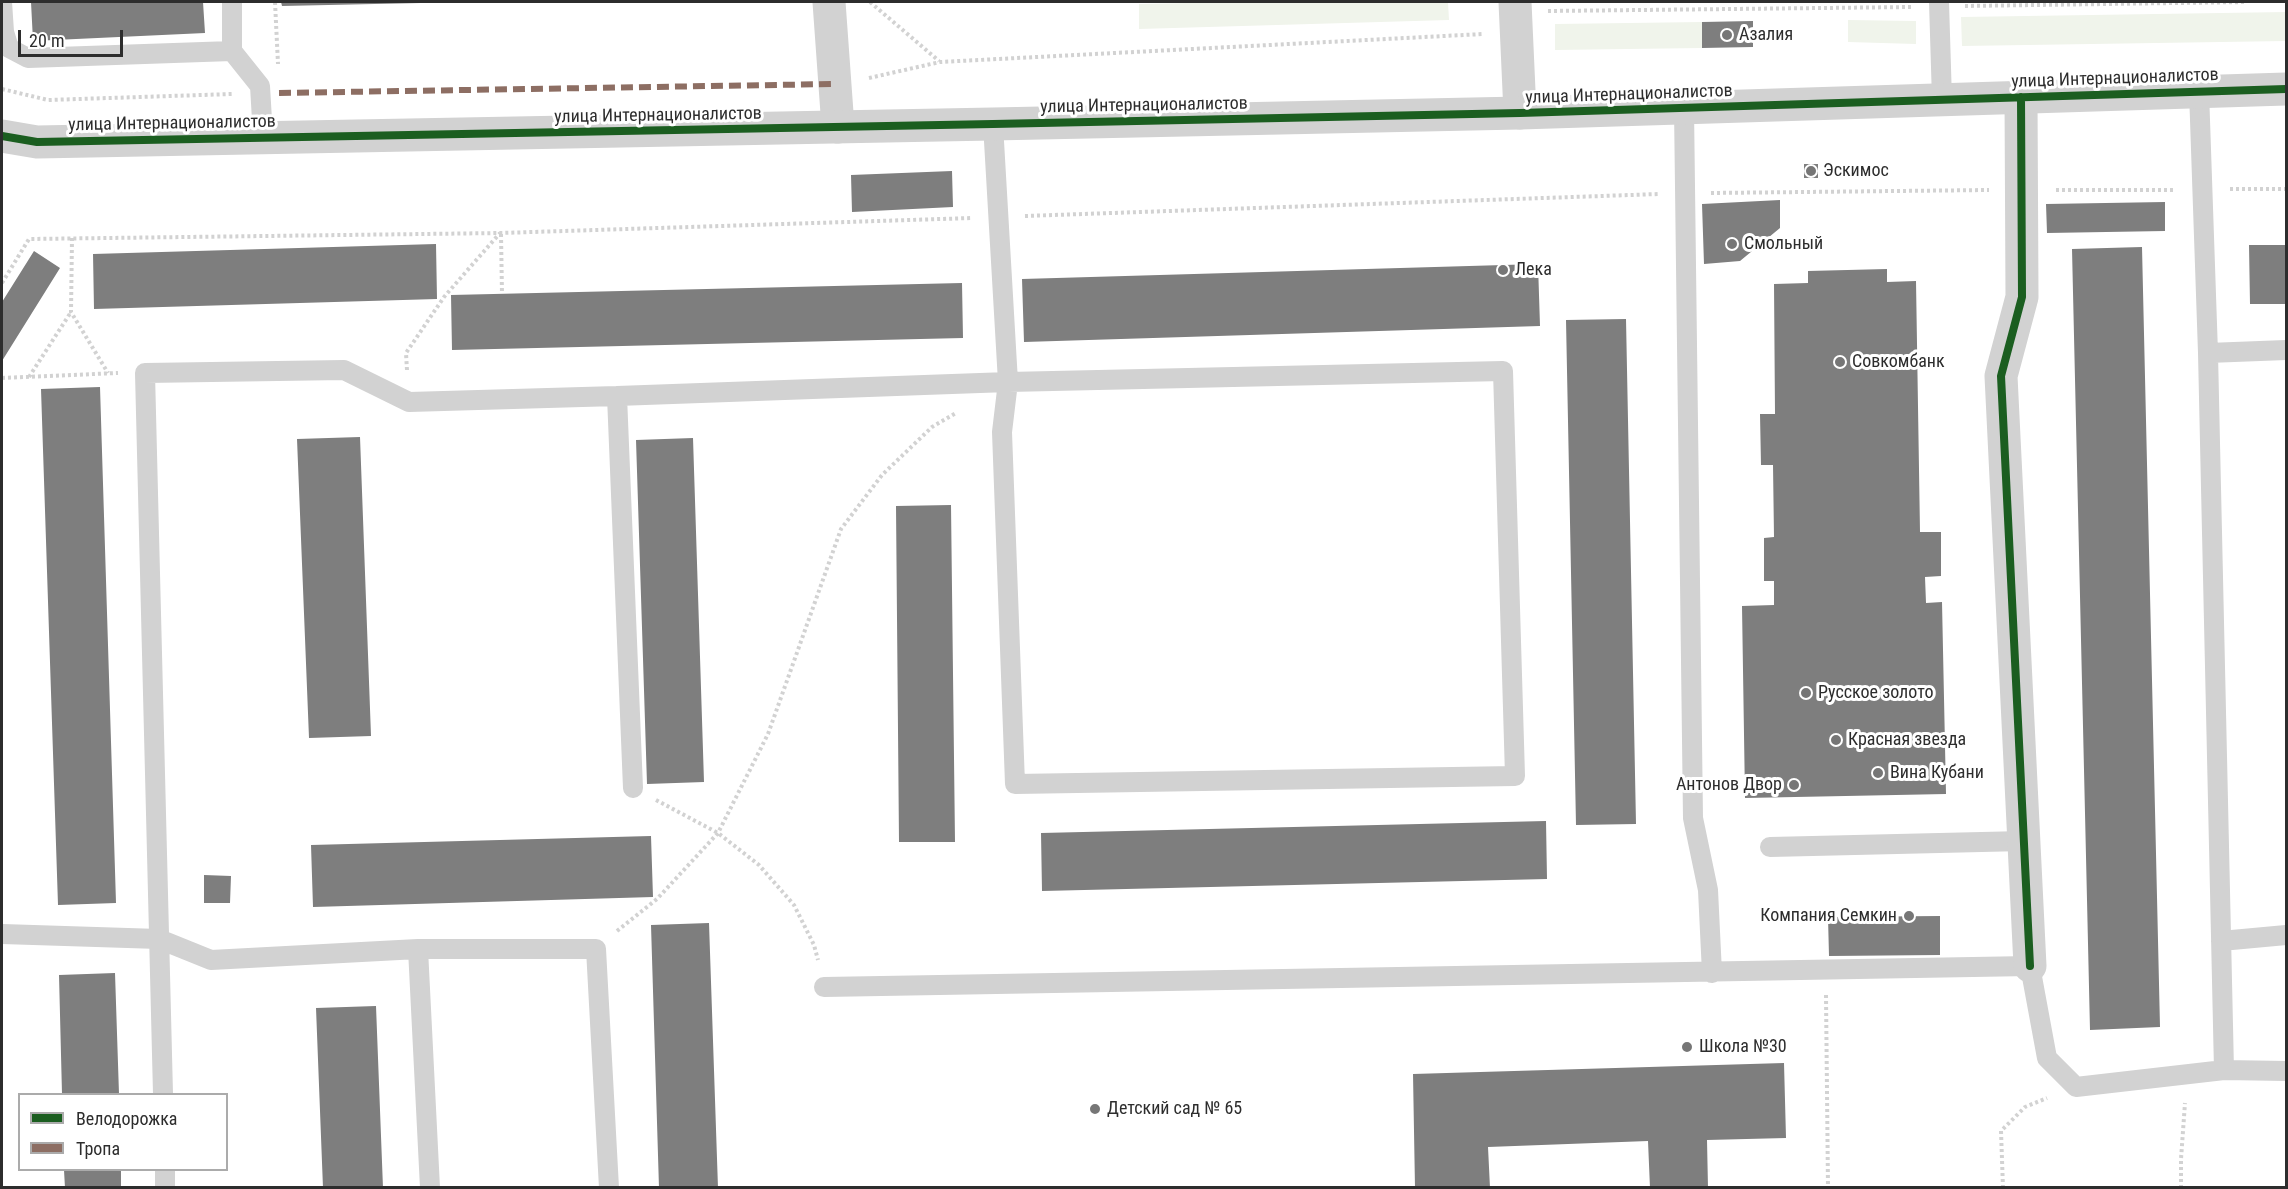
<!DOCTYPE html>
<meta charset="utf-8">
<style>
body{margin:0}
#map{position:relative;width:2288px;height:1189px;overflow:hidden;background:#fff;font-family:"Roboto Condensed",sans-serif}
canvas{display:block}
.frame{position:absolute;inset:0;border:3px solid #2d2d2d;pointer-events:none}
.legend{position:absolute;left:18px;top:1093px;width:210px;height:78px;box-sizing:border-box;background:#fff;border:2px solid #ababab;margin:0;padding:8px 10px;list-style:none;font-size:18px;color:#2d2d2d}
.legend li{display:flex;align-items:center;gap:12px;height:30px}
.legend b{width:30px;border:2px solid #ababab}
.scale{position:absolute;left:18px;top:30px;width:105px;height:27px;box-sizing:border-box;border:3px solid #2d2d2d;border-top:0;padding-left:8px;font-size:18px;line-height:21px;white-space:nowrap;color:#2d2d2d;-webkit-text-stroke:4px #fff;paint-order:stroke}
</style>
<div id="map">
<canvas width="2288" height="1189"></canvas>
<div class="frame"></div>
<ul class="legend">
<li><b style="height:8px;background:#1b5e20"></b>Велодорожка</li>
<li><b style="height:8px;background:#8d6e63"></b>Тропа</li>
</ul>
<div class="scale">20 m</div>
</div>
<script>
const c = document.querySelector('canvas').getContext('2d');
c.lineJoin = 'round';
function fillPath(path, color) {
  c.fillStyle = color;
  c.fill(path, 'evenodd');
}
function poly(rows) {
  const path = new Path2D();
  for (const r of rows) {
    path.moveTo(r[0], r[1]);
    for (let i = 2; i < r.length; i += 2) path.lineTo(r[i], r[i + 1]);
  }
  return path;
}
function stroke(path, color, width, dash) {
  c.strokeStyle = color;
  c.lineWidth = width;
  c.lineCap = dash ? 'butt' : 'round';
  c.setLineDash(dash || []);
  c.stroke(path);
}
function drawText(font, color, halo, rows, align = 'center') {
  c.font = font + ' "Roboto Condensed",sans-serif';
  c.lineWidth = 6;
  c.setLineDash([]);
  c.textBaseline = 'middle';
  c.strokeStyle = halo;
  c.fillStyle = color;
  for (const [text, x, y, turn = 0] of rows) {
    c.save();
    c.translate(x, y);
    c.rotate((+turn || 0) * Math.PI / 180);
    c.textAlign = isNaN(turn) ? turn : align;
    if (halo) c.strokeText(text, 0, 0);
    c.fillText(text, 0, 0);
    c.restore();
  }
}
fillPath(poly([
 [1235,2,1448,2,1449,20,1139,29,1139,4],
 [2286,12,2286,41,1962,46,1961,17],
 [1848,20,1916,21,1916,44,1848,42],
 [1702,22,1702,48,1555,50,1555,24]
]), '#f0f4eb');
fillPath(poly([
 [31,2,203,2,205,33,33,41],
 [281,2,421,2,421,3,282,6],
 [1753,21,1753,47,1702,48,1702,22],
 [1804,164,1818,164,1818,178,1804,178],
 [952,171,953,207,852,212,851,175],
 [1780,200,1780,228,1740,261,1704,264,1702,204],
 [2165,202,2165,231,2047,233,2046,204],
 [436,244,437,299,94,309,93,254],
 [2249,245,2286,245,2286,304,2250,304],
 [2142,247,2160,1027,2090,1030,2072,249],
 [34,251,60,268,2,361,2,302],
 [1538,264,1540,326,1024,342,1022,279],
 [1887,269,1887,282,1916,281,1920,532,1941,532,1941,576,1925,577,1926,603,1942,602,1946,794,1745,798,1742,606,1774,605,1774,581,1764,581,1764,538,1774,537,1773,465,1761,465,1760,414,1775,414,1774,284,1808,283,1808,271],
 [962,283,963,338,452,350,451,295],
 [1626,319,1636,824,1576,825,1566,320],
 [100,387,116,903,58,905,41,389],
 [360,437,371,736,309,738,297,439],
 [693,438,704,782,647,784,636,440],
 [951,505,955,842,899,842,896,506],
 [1546,821,1547,879,1042,891,1041,833],
 [651,836,653,897,313,907,311,845],
 [204,875,231,876,230,903,204,903],
 [1940,916,1940,955,1829,956,1828,917],
 [709,923,718,1188,659,1188,651,925],
 [115,973,119,1094,62,1094,59,975],
 [376,1006,383,1188,323,1188,316,1008],
 [1784,1063,1786,1138,1707,1140,1708,1188,1650,1188,1648,1141,1488,1147,1490,1188,1415,1188,1413,1074],
 [64,1170,121,1170,121,1188,65,1188]
]), '#7e7e7e');
stroke(poly([
 [275,2,278,64],
 [870,2,939,61],
 [1965,6,2247,2],
 [1548,11,1913,7],
 [869,78,940,62,1483,34],
 [2,89,48,100,232,94],
 [2230,189,2286,189],
 [2056,190,2175,190],
 [1711,193,1989,190],
 [1025,216,1659,194],
 [501,234,502,294],
 [72,238,71,312,108,373],
 [2,283,29,239,501,233,972,218],
 [407,370,406,353,444,297,500,233],
 [29,377,71,312],
 [2,378,118,373],
 [656,800,718,833,759,865,794,905,814,945,818,960],
 [617,931,657,899,718,833,768,734,841,529,882,475,932,427,956,413],
 [1826,995,1828,1188],
 [2003,1188,2001,1131,2025,1107,2047,1098],
 [2181,1188,2181,1159,2185,1103]
]), '#d2d2d2', 4, [3, 3]);
stroke(poly([
 [2,2,4,32,9,48,28,58,232,51],
 [232,2,232,51,260,86,263,137],
 [1939,2,1942,100],
 [2199,91,2208,353,2224,1070],
 [1684,108,1693,818,1708,890,1712,973],
 [2208,353,2286,350],
 [617,396,633,788],
 [1770,847,2024,841],
 [2,934,159,939,211,960,418,949,596,949,609,1188],
 [2221,941,2286,935],
 [418,949,430,1188],
 [824,987,2030,966,2047,1058,2076,1087,2224,1070,2286,1071],
 [163,1094,145,373,344,370,409,402,617,396,1008,382,1002,432,1015,784,1515,776,1503,371,1008,382,993,124],
 [165,1170,165,1188]
]), '#d2d2d2', 20);
stroke(poly([
 [829,2,838,127],
 [1515,2,1520,113],
 [2021,97,2022,297,2001,376,2030,966]
]), '#d2d2d2', 33);
stroke(poly([
 [2,136,37,142,993,124,1520,113,2286,89]
]), '#d2d2d2', 33);
stroke(poly([
 [279,93,836,84]
]), '#8d6e63', 6, [12, 6]);
stroke(poly([
 [2021,97,2022,297,2001,376,2030,966],
 [2,136,37,142,993,124,1520,113,2286,89]
]), '#1b5e20', 8);
for (const [x, y, r, color] of [
 [1727,35,6,"#767676"],
 [1811,171,6,"#767676"],
 [1732,244,6,"#767676"],
 [1503,270,6,"#767676"],
 [1840,362,6,"#767676"],
 [1806,693,6,"#767676"],
 [1836,740,6,"#767676"],
 [1878,773,6,"#767676"],
 [1794,785,6,"#767676"],
 [1909,916,6,"#767676"],
 [1687,1047,6,"#767676"],
 [1095,1109,6,"#767676"]
]) {
  const dot = new Path2D();
  dot.arc(x, y, r, 0, 2 * Math.PI);
  c.fillStyle = color;
  c.fill(dot);
  stroke(dot, '#fff', 2);
}
drawText('18px', '#2d2d2d', '#fff', [
 ["Азалия",1739,35],
 ["Эскимос",1823,171],
 ["Смольный",1744,244],
 ["Лека",1515,270],
 ["Совкомбанк",1852,362],
 ["Русское золото",1818,693],
 ["Красная звезда",1848,740],
 ["Вина Кубани",1890,773],
 ["Антонов Двор",1782,785,"right"],
 ["Компания Семкин",1897,916,"right"],
 ["Школа №30",1699,1047],
 ["Детский сад № 65",1107,1109]
], 'left');
drawText('18px', '#2d2d2d', '#fff', [
 ["улица Интернационалистов",2115,79,-2],
 ["улица Интернационалистов",1629,95,-2],
 ["улица Интернационалистов",1144,106,-1],
 ["улица Интернационалистов",658,116,-1],
 ["улица Интернационалистов",172,124,-1]
]);
</script>
